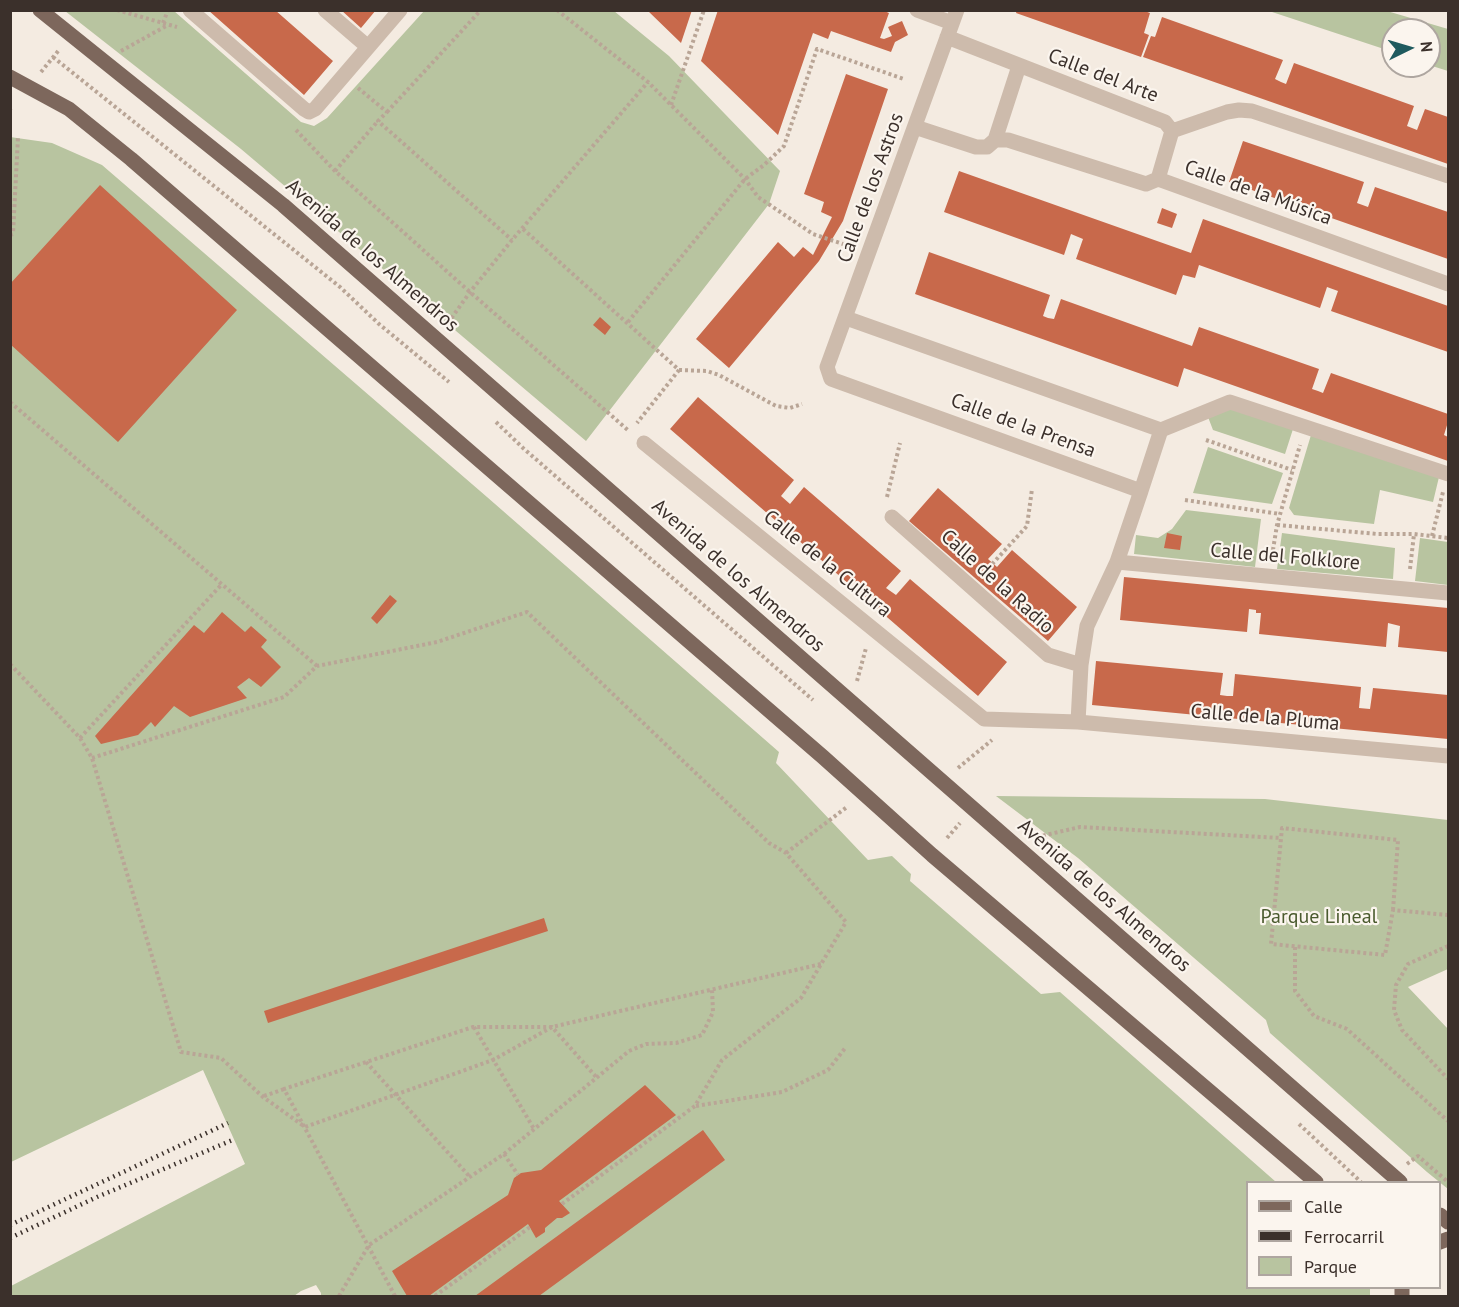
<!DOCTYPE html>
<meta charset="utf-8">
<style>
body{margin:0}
#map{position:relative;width:1459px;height:1307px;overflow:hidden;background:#f4ebe1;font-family:"PT Sans",sans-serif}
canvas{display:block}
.frame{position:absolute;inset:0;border:12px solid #3b302b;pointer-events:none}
.legend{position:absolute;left:1246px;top:1181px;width:195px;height:108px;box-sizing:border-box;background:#fbf5ee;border:2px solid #aea6a0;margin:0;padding:8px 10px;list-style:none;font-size:18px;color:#3b302b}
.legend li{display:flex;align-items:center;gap:12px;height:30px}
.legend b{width:30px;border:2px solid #aea6a0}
.north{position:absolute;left:1381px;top:18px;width:60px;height:60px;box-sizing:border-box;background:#fbf5ee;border:2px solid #aea6a0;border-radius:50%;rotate:85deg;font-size:16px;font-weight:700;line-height:24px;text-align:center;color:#3b302b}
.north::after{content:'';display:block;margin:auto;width:21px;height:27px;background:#1f5a5e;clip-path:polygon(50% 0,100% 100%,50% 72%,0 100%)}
</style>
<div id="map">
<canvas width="1459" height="1307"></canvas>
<div class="frame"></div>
<ul class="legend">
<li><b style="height:8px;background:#7d675c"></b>Calle</li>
<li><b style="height:8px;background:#3b302b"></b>Ferrocarril</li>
<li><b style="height:16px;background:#b8c4a0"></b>Parque</li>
</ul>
<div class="north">N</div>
</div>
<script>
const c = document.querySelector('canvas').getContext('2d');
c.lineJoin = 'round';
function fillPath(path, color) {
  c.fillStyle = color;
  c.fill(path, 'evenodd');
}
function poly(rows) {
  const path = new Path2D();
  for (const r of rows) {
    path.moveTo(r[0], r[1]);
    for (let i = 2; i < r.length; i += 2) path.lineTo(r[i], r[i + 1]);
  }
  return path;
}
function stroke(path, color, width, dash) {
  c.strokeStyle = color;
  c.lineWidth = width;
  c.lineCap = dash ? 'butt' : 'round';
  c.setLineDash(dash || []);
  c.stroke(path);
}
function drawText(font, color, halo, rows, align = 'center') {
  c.font = font + ' "PT Sans",sans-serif';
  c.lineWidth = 4.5;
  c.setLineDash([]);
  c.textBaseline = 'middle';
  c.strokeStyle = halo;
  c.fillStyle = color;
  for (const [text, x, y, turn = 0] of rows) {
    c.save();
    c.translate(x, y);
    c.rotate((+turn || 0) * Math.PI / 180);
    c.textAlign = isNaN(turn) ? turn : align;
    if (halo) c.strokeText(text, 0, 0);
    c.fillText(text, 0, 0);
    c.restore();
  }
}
fillPath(poly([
 [65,11,174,11,301,122,314,126,327,118,424,11,614,11,669,56,780,171,769,204,586,441,241,149],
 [1269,11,1387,11,1448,29,1448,71,1429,65,1429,30,1393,30,1393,52],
 [10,137,52,143,102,165,487,497,779,752,776,763,868,860,892,856,911,874,910,881,1041,994,1060,992,1276,1182,1248,1182,1248,1288,1370,1288,1370,1296,321,1296,321,1293,316,1285,301,1291,294,1296,11,1296,11,1286,245,1164,203,1070,11,1162],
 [1231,408,1293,429,1285,454,1213,430,1208,417],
 [1311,435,1439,477,1433,502,1380,490,1374,524,1294,515,1289,508],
 [1208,447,1283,473,1272,504,1193,493],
 [1186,510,1261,519,1255,567,1134,554,1136,535,1158,538,1172,529],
 [1282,533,1395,548,1393,579,1277,569],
 [1420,538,1448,542,1448,585,1415,581],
 [996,796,1265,799,1448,820,1448,969,1408,987,1448,1029,1448,1189,1427,1172,1270,1033,1266,1020,1078,858]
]), '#b8c4a0');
fillPath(poly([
 [208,10,275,10,333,61,304,95],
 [341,10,376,10,361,28],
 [647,10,692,10,681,43],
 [718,10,882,10,889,13,880,38,884,39,892,36,888,27,902,21,908,35,895,42,891,52,831,31,828,39,813,33,778,135,701,61],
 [1017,10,1142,10,1150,13,1144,33,1149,35,1141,57,1016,13],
 [1162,17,1283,60,1275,79,1281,82,1286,84,1294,63,1414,106,1407,126,1417,130,1425,109,1448,117,1448,164,1143,57,1151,36,1155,37],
 [846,74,888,89,843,221,819,261,729,368,696,339,778,242,794,257,803,247,813,255,832,217,821,212,824,202,804,194],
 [1243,141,1364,182,1357,203,1368,207,1375,187,1448,212,1448,259,1229,182],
 [959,171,1191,253,1203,219,1448,306,1448,352,1331,311,1338,291,1327,287,1320,308,1199,265,1195,278,1183,275,1176,295,1076,259,1083,239,1071,234,1064,255,944,212],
 [100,185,237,310,118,442,10,344,10,284],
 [1162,208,1177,214,1172,228,1157,223],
 [929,252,1050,295,1043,316,1048,318,1054,319,1061,299,1192,346,1199,327,1319,369,1312,389,1318,391,1323,393,1331,373,1448,414,1448,422,1444,435,1448,437,1448,461,1184,368,1178,387,915,294],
 [600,317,611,327,605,335,593,325],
 [698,397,794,480,781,496,790,504,804,487,901,571,886,588,896,595,910,579,1007,662,978,696,670,429],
 [938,488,1002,544,988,559,997,567,1012,550,1077,607,1048,641,909,521],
 [1167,533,1182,536,1180,550,1164,548],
 [1124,577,1448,608,1448,652,1398,647,1400,626,1388,623,1386,647,1259,634,1261,613,1256,613,1256,610,1249,609,1247,632,1120,620],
 [390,595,397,601,377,624,371,618],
 [222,612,245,632,251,626,267,640,261,647,281,667,261,687,249,678,237,687,247,698,190,717,174,706,155,727,151,722,138,735,101,744,95,736,194,625,204,633],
 [1096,661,1223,673,1220,695,1227,696,1233,696,1235,674,1361,687,1359,708,1370,709,1373,688,1448,695,1448,739,1092,705],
 [544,918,548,931,268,1023,264,1011],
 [645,1085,676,1115,559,1201,570,1213,562,1218,557,1218,545,1228,545,1232,536,1238,528,1224,429,1296,407,1296,392,1271,508,1195,514,1178,521,1173,541,1170],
 [703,1130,725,1160,539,1296,475,1296]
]), '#c8694b');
stroke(poly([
 [117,10,177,27],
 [557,10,648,82,745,179,758,197,813,234,843,244],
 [163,23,168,10],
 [121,51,168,25],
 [53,57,340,287,379,324,449,382],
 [41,72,59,50],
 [358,88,387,112,378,121,512,240],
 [671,105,704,10],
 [10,109,11,108],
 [387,112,481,10],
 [296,130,335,171,470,292,629,431],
 [335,171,378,121],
 [523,229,679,370,637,423],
 [10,235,13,234,18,137],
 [628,322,745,179,764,165,784,146,817,49,904,79],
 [448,323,470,292,512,240,648,82],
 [679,370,707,371,719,375,776,406,790,408,802,404],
 [10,402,317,666],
 [496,422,523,448,813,700],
 [1206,440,1292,470],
 [887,497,900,443],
 [1185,500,1280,514],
 [1277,525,1377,534,1414,534,1448,538],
 [1432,536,1443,492],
 [1272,556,1277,525,1300,445],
 [1410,569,1414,534],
 [984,573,1027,526,1032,489],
 [10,664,80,738,92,758,181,1052,221,1058,263,1097,305,1127,493,1060,552,1027,821,964],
 [857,681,866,648],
 [80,738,222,584],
 [92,758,284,697,317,666,437,642,527,612,769,843,786,853,846,922,801,998,722,1060,695,1106,562,1204],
 [958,768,992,740],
 [1037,837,1080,827,1281,838],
 [947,838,960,823],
 [786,853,847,807],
 [1393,910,1398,840,1282,828,1271,944,1385,955,1393,910,1448,915],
 [1448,946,1408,964,1396,985,1394,1010,1402,1030,1448,1079],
 [1295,947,1295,991,1314,1016,1347,1029,1448,1121],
 [474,1027,534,1129],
 [366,1062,470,1177],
 [264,1096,284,1089],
 [696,1106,782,1092,828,1070,846,1047],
 [1299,1124,1361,1182],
 [504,1154,518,1175],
 [1407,1164,1418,1156,1448,1182],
 [339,1296,369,1245,504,1154,629,1051,646,1044,676,1043,702,1035,713,1012,712,989],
 [395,1296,284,1089,473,1027,552,1027,597,1078],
 [435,1296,530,1227]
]), '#b9a596', 4, [3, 3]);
stroke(poly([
 [190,10,304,109,309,112,315,109,400,10],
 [325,10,368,47],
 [917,10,952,23],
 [947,37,1165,122,1172,131],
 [915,127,976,147,987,147,995,140,1008,140,1146,184,1158,179,1448,284],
 [1172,131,1227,112,1239,110,1252,111,1448,176],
 [995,140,1019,66],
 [1158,179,1172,131],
 [846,318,1161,430,1141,491,831,379,827,367,957,10],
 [1161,430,1230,402,1448,474],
 [644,443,984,719,1078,722,1448,756],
 [892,517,1048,655,1081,665],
 [1117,562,1448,593],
 [1078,722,1081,665,1087,626,1117,562,1141,491]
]), '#cdbbac', 15);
stroke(poly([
 [40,10,283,205,1400,1182],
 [10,77,69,109,131,159,823,757,932,855,1316,1182],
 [1440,1215,1448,1222],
 [1440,1242,1448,1239],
 [1402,1296,1402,1288]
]), '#7d675c', 15);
stroke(poly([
 [10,1225,228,1123],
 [10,1238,97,1197,235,1139]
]), '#3b302b', 4.5, [1.5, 4.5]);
drawText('20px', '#3b302b', '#fbf5ee', [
 ["Calle del Arte",1103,76,21],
 ["Calle de los Astros",871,188,-70],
 ["Calle de la Música",1258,193,20],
 ["Avenida de los Almendros",372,256,41],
 ["Calle de la Prensa",1023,426,20],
 ["Calle del Folklore",1285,557,5],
 ["Calle de la Cultura",827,564,39],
 ["Avenida de los Almendros",738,576,41],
 ["Calle de la Radio",997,582,42],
 ["Calle de la Pluma",1265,718,5],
 ["Avenida de los Almendros",1104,896,41]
]);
drawText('20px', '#4a5a2e', '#fbf5ee', [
 ["Parque Lineal",1319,917]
]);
</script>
